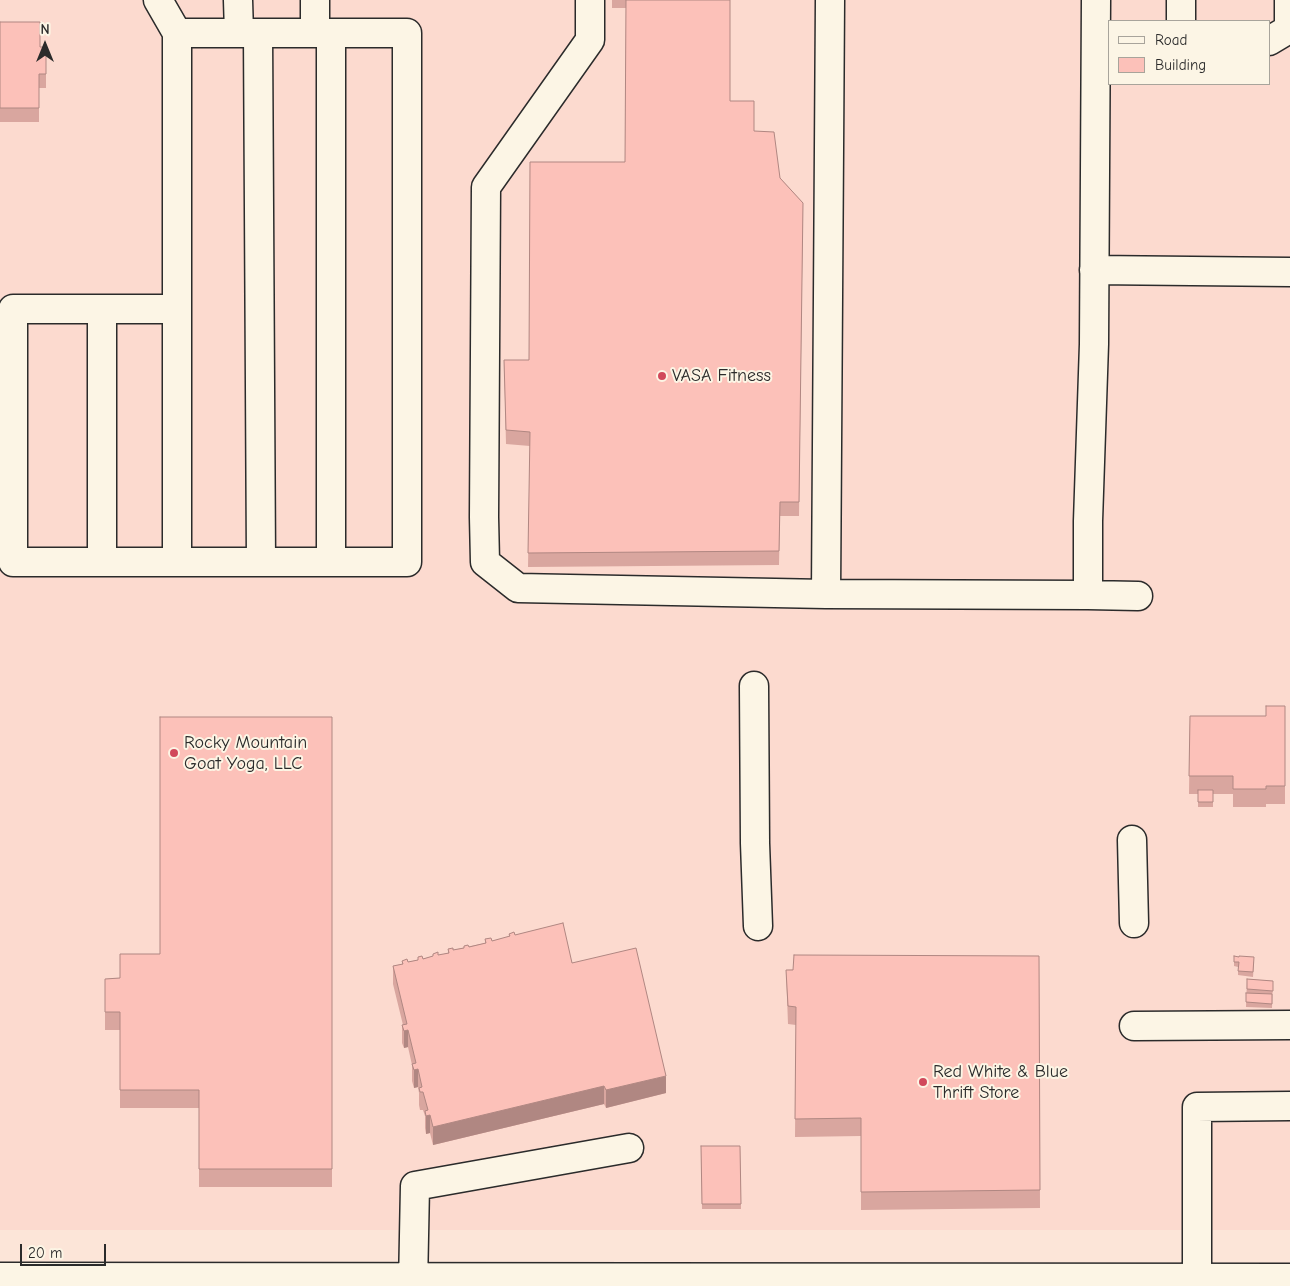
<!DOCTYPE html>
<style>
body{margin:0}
#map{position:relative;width:1290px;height:1286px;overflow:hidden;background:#fce5d8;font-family:"Comic Neue",sans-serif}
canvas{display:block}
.legend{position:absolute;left:1108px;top:20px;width:162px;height:65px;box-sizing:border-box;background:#fcf5e5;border:1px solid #a8a49b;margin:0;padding:6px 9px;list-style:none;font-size:15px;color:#2b2b2b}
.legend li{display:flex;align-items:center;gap:10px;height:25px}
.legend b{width:25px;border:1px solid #a8a49b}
.north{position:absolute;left:20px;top:20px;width:50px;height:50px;-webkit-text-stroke:4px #fcf5e5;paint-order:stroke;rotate:0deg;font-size:14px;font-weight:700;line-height:20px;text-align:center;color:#2b2b2b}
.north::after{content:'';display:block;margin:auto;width:18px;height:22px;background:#2b2b2b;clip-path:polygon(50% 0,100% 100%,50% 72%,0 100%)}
.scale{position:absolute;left:20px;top:1244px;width:86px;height:22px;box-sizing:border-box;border:2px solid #2b2b2b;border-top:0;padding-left:6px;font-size:15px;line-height:18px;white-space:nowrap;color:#2b2b2b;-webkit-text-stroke:4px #fcf5e5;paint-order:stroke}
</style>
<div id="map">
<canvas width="1290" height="1286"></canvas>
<ul class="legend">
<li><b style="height:6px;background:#fcf5e5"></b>Road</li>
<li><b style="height:14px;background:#fcc1b9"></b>Building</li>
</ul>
<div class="north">N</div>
<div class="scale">20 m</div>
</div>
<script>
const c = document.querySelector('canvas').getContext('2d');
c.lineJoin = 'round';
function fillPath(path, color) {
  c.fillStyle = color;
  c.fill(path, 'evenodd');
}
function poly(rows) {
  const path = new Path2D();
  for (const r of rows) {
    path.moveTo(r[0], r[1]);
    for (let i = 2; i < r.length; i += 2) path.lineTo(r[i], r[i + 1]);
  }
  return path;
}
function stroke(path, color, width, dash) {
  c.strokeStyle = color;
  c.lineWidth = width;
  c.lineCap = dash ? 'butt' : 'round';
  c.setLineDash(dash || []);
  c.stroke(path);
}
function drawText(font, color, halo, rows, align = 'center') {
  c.font = font + ' "Comic Neue",sans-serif';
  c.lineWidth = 4;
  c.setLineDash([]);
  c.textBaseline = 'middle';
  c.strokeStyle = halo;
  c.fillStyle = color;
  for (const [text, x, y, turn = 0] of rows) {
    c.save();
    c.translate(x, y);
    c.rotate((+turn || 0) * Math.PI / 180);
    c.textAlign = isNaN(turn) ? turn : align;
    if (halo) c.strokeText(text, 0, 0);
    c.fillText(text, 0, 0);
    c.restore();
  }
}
fillPath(poly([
 [0,0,1290,0,1290,1230,0,1230],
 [1109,21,1269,21,1269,84,1109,84]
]), '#fcdacf');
const minor = poly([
 [158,0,177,33,177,309,13,309,13,562,407,562,407,33,177,33],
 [238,0,239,33],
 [315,0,315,33],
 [590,0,590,40,486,187,484,517,485,562,518,588,826,594],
 [830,0,826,594,1088,595],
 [1096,0,1094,344,1088,521,1088,595,1138,596],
 [1181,0,1181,21],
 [258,33,261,562],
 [331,33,331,562],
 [1269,41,1289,29,1289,0],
 [1094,270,1290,272],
 [102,309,102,562],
 [177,309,177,562],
 [754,686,755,843,758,926],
 [1132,840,1134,923],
 [1134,1026,1290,1025],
 [0,1277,1290,1278],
 [1197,1278,1197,1107,1290,1106],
 [413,1286,415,1186,629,1148]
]);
stroke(minor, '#2b2b2b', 31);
stroke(minor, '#fcf5e5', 28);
fillPath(poly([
 [612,0,730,0,730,101,754,131,780,178,803,203,799,516,780,516,779,565,528,567,530,446,506,444,504,360,529,360,625,162,626,8,612,8],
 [0,22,40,47,46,47,46,88,39,88,39,122,0,122],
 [1285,706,1285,804,1266,804,1266,807,1233,807,1233,794,1213,794,1213,807,1198,807,1198,794,1189,794,1190,716,1266,716],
 [332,717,332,1187,199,1187,199,1108,120,1108,120,1030,105,1030,105,979,120,978,160,954],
 [509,934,515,935,572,963,666,1093,606,1108,604,1104,433,1145,430,1133,426,1134,425,1128,425,1116,423,1110,420,1110,419,1105,419,1093,418,1087,414,1088,412,1081,412,1065,408,1047,404,1048,402,1043,402,1025,403,1025,393,984,393,966,402,964,402,961,408,962,448,953,448,949,453,950,485,943,485,939,492,941,509,937],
 [1039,956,1040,1208,861,1210,861,1136,795,1137,796,1025,788,1024,786,970],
 [1234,956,1254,962,1253,977,1238,975,1238,967,1234,966],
 [1247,979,1273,981,1272,1008,1246,1007],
 [701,1146,740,1146,741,1209,702,1209]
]), '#d9a69f');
fillPath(poly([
 [408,1030,408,1047,404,1048,404,1031],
 [418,1069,418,1087,414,1088,414,1070],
 [666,1076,666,1093,606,1108,606,1090],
 [604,1086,604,1104,433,1145,433,1127],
 [430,1115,430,1133,426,1134,426,1116]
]), '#b08782');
const building = poly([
 [626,0,730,0,730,101,754,101,754,131,774,132,780,178,803,203,799,502,780,502,779,551,528,553,530,432,506,430,504,360,529,360,530,162,625,162,626,0],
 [0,22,40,22,40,47,46,47,46,74,39,74,39,108,0,108,0,22],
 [1266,706,1285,706,1285,786,1266,786,1266,789,1233,789,1233,776,1189,776,1190,716,1266,716,1266,706],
 [160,717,332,717,332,1169,199,1169,199,1090,120,1090,120,1012,105,1012,105,979,120,978,120,954,160,954,160,717],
 [1198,790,1213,790,1213,802,1198,802,1198,790],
 [563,923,572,963,636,948,666,1076,606,1090,604,1086,433,1127,430,1115,426,1116,425,1111,428,1110,423,1092,420,1092,419,1088,422,1087,418,1069,414,1070,412,1064,416,1063,408,1030,404,1031,402,1025,407,1024,393,966,403,964,402,961,407,959,408,962,418,960,418,957,422,956,423,959,433,956,433,954,438,952,438,955,449,953,448,949,453,948,453,950,464,948,464,946,468,945,469,947,486,943,485,939,491,938,492,941,510,936,509,934,514,932,515,935,563,923],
 [794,955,1039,956,1040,1190,861,1192,861,1118,795,1119,796,1007,788,1006,786,970,793,970,794,955],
 [1234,956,1239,957,1239,956,1254,957,1253,972,1238,971,1239,962,1234,962,1234,956],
 [1247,979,1273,981,1273,991,1247,989,1247,979],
 [1246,993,1272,994,1272,1004,1246,1002,1246,993],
 [701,1146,740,1146,741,1204,702,1204,701,1146]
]);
fillPath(building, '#fcc1b9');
stroke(building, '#b08782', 1);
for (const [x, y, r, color] of [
 [662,376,5,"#d1495b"],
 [174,753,5,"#d1495b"],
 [923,1082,5,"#d1495b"]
]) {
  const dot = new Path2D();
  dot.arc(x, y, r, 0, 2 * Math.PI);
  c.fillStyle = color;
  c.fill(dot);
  stroke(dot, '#fcf5e5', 2);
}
drawText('18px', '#2b2b2b', '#fcf5e5', [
 ["VASA Fitness",672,376],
 ["Rocky Mountain",184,743],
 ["Goat Yoga, LLC",184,764],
 ["Red White & Blue",933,1072],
 ["Thrift Store",933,1093]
], 'left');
</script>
